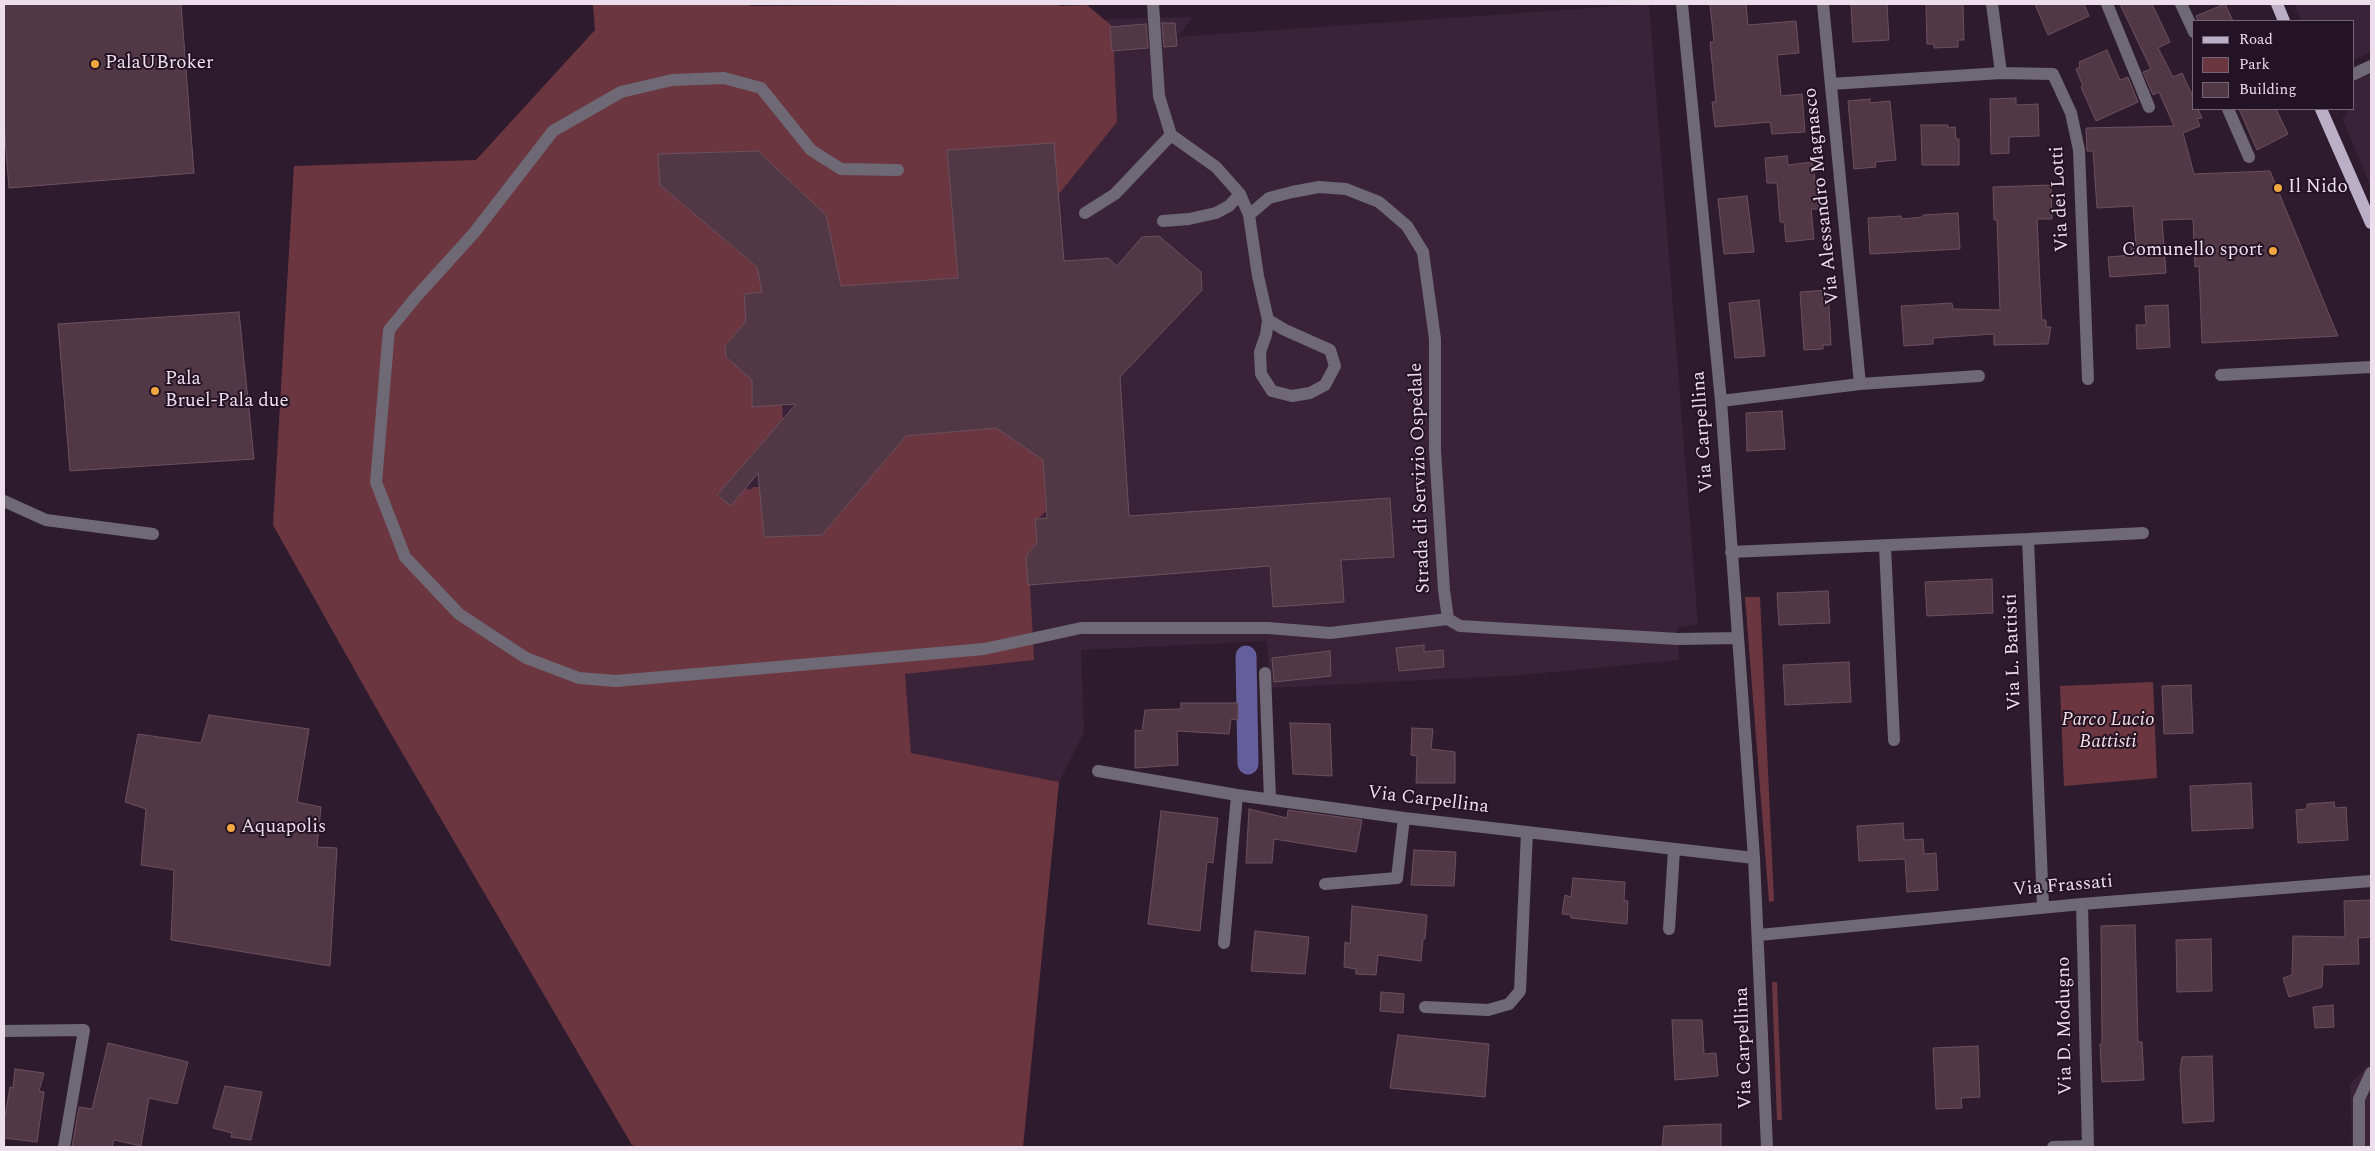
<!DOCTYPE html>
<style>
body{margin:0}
#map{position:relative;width:2375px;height:1151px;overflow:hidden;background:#2e1c2e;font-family:Spectral,serif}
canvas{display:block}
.frame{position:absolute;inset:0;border:5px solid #ecdfeb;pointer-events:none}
.legend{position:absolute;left:2192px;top:20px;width:162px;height:90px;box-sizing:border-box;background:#241324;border:1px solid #746574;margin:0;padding:6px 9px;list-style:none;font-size:15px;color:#ecdfeb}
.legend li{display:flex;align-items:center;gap:10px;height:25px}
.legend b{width:25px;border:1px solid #746574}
</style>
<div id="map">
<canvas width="2375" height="1151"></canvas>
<div class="frame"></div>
<ul class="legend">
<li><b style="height:6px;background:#baafc6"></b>Road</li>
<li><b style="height:14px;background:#6c3640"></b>Park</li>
<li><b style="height:14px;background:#523845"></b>Building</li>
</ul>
</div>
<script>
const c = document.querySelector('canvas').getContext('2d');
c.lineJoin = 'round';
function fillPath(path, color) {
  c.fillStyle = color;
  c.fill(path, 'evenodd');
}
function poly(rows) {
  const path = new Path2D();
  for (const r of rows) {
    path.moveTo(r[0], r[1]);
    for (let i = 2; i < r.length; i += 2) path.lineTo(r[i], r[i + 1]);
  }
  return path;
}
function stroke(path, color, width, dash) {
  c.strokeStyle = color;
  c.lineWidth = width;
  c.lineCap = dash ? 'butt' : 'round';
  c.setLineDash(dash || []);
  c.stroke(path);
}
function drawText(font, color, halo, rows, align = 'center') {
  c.font = font + ' Spectral,serif';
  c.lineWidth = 4;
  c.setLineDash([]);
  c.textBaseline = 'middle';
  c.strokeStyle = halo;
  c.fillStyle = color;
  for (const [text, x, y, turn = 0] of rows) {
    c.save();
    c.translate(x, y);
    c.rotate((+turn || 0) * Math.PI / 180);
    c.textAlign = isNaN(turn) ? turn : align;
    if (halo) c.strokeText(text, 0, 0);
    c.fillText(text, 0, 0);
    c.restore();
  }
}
fillPath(poly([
 [1649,4,1698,624,1677,628,1679,660,1522,675,1270,688,1267,641,1081,650,1084,732,1059,782,1023,1147,640,1147,632,1145,383,720,273,525,291,218,1017,22,1193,17,1177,37],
 [2294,4,2371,4,2371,52,2354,60,2354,21,2301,21],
 [2371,74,2371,187,2342,118,2348,115,2346,109,2354,109,2354,80,2359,75,2363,78],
 [2371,1063,2371,1147,2352,1147,2350,1084]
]), '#3a2339');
fillPath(poly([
 [606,4,747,4,751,6,1058,4,1060,6,1087,5,1112,26,1110,30,1112,49,1114,51,1117,122,1058,195,1054,145,1052,143,951,150,947,153,958,278,841,286,826,215,758,151,658,155,660,185,757,267,762,292,746,321,725,346,726,357,752,380,753,404,782,405,783,419,718,495,731,506,746,488,750,490,753,487,760,487,764,537,822,535,906,436,996,428,1043,460,1046,511,1035,522,1036,534,1039,536,1039,540,1026,556,1028,582,1030,585,1034,660,905,674,911,753,1059,782,1023,1147,640,1147,632,1145,383,720,273,525,294,166,476,160,595,30,593,5],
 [1745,597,1760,597,1774,901,1769,902],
 [2153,682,2157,778,2064,786,2060,686],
 [1772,982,1777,982,1782,1120,1777,1120]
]), '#6c3640');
stroke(poly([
 [1246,656,1248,764]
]), '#645e9d', 21);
const building = poly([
 [4,4,181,4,194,173,9,188,4,125,4,4],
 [1710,4,1746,4,1748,25,1796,21,1799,53,1777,55,1781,96,1802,94,1805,132,1772,134,1770,122,1715,127,1712,102,1716,102,1710,42,1714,42,1710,4],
 [1851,4,1887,4,1889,40,1853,42,1851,4],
 [1926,4,1963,4,1964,40,1958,40,1958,47,1934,48,1934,44,1927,44,1926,4],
 [2035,4,2084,4,2089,16,2048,35,2035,4],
 [2120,4,2152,4,2170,42,2158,48,2173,77,2182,73,2194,99,2194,109,2198,109,2202,118,2197,119,2200,126,2183,133,2194,174,2270,171,2338,336,2202,343,2199,266,2195,267,2193,219,2162,220,2166,273,2110,277,2108,257,2132,255,2131,246,2136,246,2133,206,2097,208,2093,151,2087,151,2086,128,2174,126,2159,92,2153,95,2143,72,2151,69,2120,4],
 [2225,4,2233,21,2198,21,2196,16,2225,4],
 [1162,23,1175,23,1177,46,1164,47,1162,23],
 [1146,24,1148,48,1112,51,1110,27,1146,24],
 [2107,50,2120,80,2128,77,2138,102,2096,121,2081,87,2083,86,2076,69,2080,67,2079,62,2107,50],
 [2016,98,2016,105,2038,104,2039,136,2009,137,2009,153,1991,154,1990,99,2016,98],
 [1870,99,1870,103,1890,101,1896,160,1875,162,1876,167,1854,169,1848,101,1870,99],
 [2239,109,2276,109,2288,134,2257,150,2239,109],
 [1921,125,1948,125,1948,128,1955,127,1956,139,1959,139,1959,165,1922,165,1921,125],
 [1054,143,1064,261,1108,258,1117,266,1142,237,1159,236,1201,272,1202,290,1120,377,1129,516,1390,498,1394,557,1341,560,1344,602,1273,607,1270,566,1028,585,1026,556,1037,543,1035,519,1047,518,1043,460,996,428,906,436,822,535,764,537,758,473,731,506,717,495,796,404,752,407,752,380,726,357,725,346,746,321,744,294,762,292,757,267,660,185,658,154,758,151,826,215,841,286,958,278,947,150,1054,143],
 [1787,156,1788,165,1812,162,1820,209,1811,209,1814,239,1786,242,1784,222,1780,222,1777,183,1767,183,1765,158,1787,156],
 [2051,185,2052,219,2037,219,2041,305,2042,320,2046,320,2046,327,2051,327,2048,344,1994,345,1994,334,1933,338,1933,344,1904,346,1901,306,1952,303,1953,309,2000,310,1997,220,1994,220,1993,187,2051,185],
 [1747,196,1754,252,1724,254,1718,199,1747,196],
 [1958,213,1960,249,1870,254,1868,218,1901,216,1902,219,1923,217,1923,215,1958,213],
 [1828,290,1831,345,1823,345,1823,349,1804,350,1800,292,1828,290],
 [1759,300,1765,356,1735,358,1729,303,1759,300],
 [2168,305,2170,347,2137,349,2136,325,2146,325,2145,306,2168,305],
 [239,312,254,459,70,471,58,324,239,312],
 [1782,411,1785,449,1747,451,1746,413,1782,411],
 [1992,579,1993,613,1927,616,1925,582,1992,579],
 [1828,591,1830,623,1779,625,1777,593,1828,591],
 [1424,645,1424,652,1443,650,1444,667,1399,671,1396,648,1424,645],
 [1330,651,1331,676,1274,682,1272,658,1330,651],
 [1849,662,1851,702,1785,705,1783,665,1849,662],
 [2191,685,2193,733,2164,734,2162,686,2191,685],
 [1181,703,1238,703,1238,720,1231,719,1229,734,1177,731,1178,765,1135,768,1135,730,1142,731,1145,710,1181,709,1181,703],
 [209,715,309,729,297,802,321,807,317,847,337,848,330,966,171,940,174,870,141,865,146,809,125,802,138,734,201,743,209,715],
 [1290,723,1330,724,1332,776,1293,774,1290,723],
 [1412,728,1433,729,1431,749,1455,752,1455,783,1416,783,1417,756,1411,755,1412,728],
 [2251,783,2253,828,2192,831,2190,786,2251,783],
 [2334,802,2335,808,2346,807,2348,840,2298,843,2296,810,2307,809,2307,804,2334,802],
 [1249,809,1287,818,1288,810,1362,820,1356,852,1274,839,1272,863,1246,863,1249,809],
 [1161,811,1218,818,1213,863,1207,862,1200,931,1148,924,1161,811],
 [1903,823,1904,840,1923,839,1924,854,1936,853,1938,890,1907,892,1905,859,1859,861,1857,826,1903,823],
 [1414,850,1456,852,1454,886,1411,885,1414,850],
 [1573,878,1625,882,1624,900,1628,901,1627,924,1571,918,1571,915,1562,914,1565,895,1571,897,1573,878],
 [2371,900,2371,937,2358,938,2359,964,2323,965,2322,987,2289,997,2283,978,2292,975,2293,936,2345,937,2344,901,2371,900],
 [1352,906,1427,915,1425,939,1423,939,1421,961,1378,955,1376,975,1356,974,1356,969,1344,967,1345,942,1350,944,1352,906],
 [2135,925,2138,1042,2142,1042,2144,1080,2102,1082,2100,1044,2102,1044,2101,926,2135,925],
 [1255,931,1309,937,1305,974,1251,971,1255,931],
 [2211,939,2212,991,2177,992,2176,940,2211,939],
 [1381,992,1404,994,1403,1013,1380,1011,1381,992],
 [2333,1005,2334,1027,2315,1028,2313,1007,2333,1005],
 [1672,1020,1702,1020,1704,1054,1716,1053,1718,1076,1675,1080,1672,1020],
 [1398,1035,1489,1044,1485,1097,1390,1088,1398,1035],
 [108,1043,188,1062,177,1104,149,1098,141,1146,114,1140,112,1147,72,1147,79,1107,92,1109,108,1043],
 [1978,1046,1980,1097,1961,1098,1962,1108,1936,1109,1933,1048,1978,1046],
 [2212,1056,2214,1121,2183,1123,2180,1070,2182,1057,2212,1056],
 [15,1069,44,1073,39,1091,44,1092,37,1142,4,1138,4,1121,10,1087,13,1088,15,1069],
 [225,1086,262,1092,251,1140,231,1137,232,1133,213,1128,225,1086],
 [1721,1124,1721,1147,1662,1147,1664,1126,1721,1124]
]);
fillPath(building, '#523845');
stroke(building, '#6c505e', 1);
stroke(poly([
 [1153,4,1159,96,1171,135,1216,167,1240,194,1249,215,1258,276,1268,320,1266,335,1260,352,1261,374,1272,391,1292,396,1310,393,1325,385,1335,366,1330,350,1285,330,1268,320],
 [1682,4,1721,401,1754,858,1767,1147],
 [1823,4,1860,384],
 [1992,4,2001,73],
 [2107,4,2149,107],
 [2181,4,2194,32],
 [2354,74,2371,66],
 [1831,84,2001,73,2053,74,2071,113,2079,150,2088,379],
 [2228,109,2249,157],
 [898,170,841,169,811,150,761,88,724,78,672,80,621,92,553,131,474,233,416,297,389,330,376,482,405,557,459,614,526,658,579,678,616,681,984,649,1081,628,1268,628,1330,633,1448,619],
 [1085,213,1115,194,1171,135],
 [1249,215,1269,198,1292,192,1319,187,1346,189,1379,202,1407,226,1423,252,1435,339,1435,450,1444,590,1448,619,1460,626,1678,639,1738,638],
 [1163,221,1189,219,1216,213,1229,206,1240,194],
 [2221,375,2371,367],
 [1721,401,1860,384,1979,376],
 [4,501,46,520,153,534],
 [2028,539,2143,533],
 [1885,546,1894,740],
 [1731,552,2028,539,2043,907],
 [1265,673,1270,798],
 [1098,771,1237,795,1404,818,1754,858],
 [1325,884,1397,878,1404,818],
 [2082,904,2088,1147],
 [1669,929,1674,850],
 [1759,935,2082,904,2371,881],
 [1224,943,1237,795],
 [1425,1007,1488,1010,1509,1004,1520,991,1527,832],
 [4,1031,84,1030,64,1147],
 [2053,1147,2088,1146],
 [2359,1147,2359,1099,2371,1073]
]), '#6e6974', 12);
stroke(poly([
 [2277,4,2284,21],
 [2321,109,2371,223]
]), '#baafc6', 12);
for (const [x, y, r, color] of [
 [95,64,5,"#f1a63f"],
 [2278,188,5,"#f1a63f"],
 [2273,251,5,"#f1a63f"],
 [155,391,5,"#f1a63f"],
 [231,828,5,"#f1a63f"]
]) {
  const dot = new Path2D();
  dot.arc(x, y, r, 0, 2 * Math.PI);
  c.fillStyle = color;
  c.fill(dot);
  stroke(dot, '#241324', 2);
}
drawText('19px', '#ecdfeb', '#241324', [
 ["PalaUBroker",105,64],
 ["Il Nido",2288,188],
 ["Comunello sport",2263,251,"right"],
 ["Pala",165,380],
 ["Bruel-Pala due",165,402],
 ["Aquapolis",241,828]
], 'left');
drawText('19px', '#ecdfeb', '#241324', [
 ["Via Alessandro Magnasco",1823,196,-96],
 ["Via dei Lotti",2061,199,-93],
 ["Via Carpellina",1704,432,-94],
 ["Strada di Servizio Ospedale",1421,478,-92],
 ["Via L. Battisti",2014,652,-92],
 ["Via Carpellina",1428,801,7],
 ["Via Frassati",2063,887,-5],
 ["Via D. Modugno",2066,1026,-91],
 ["Via Carpellina",1745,1048,-92]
]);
drawText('italic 19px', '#f4dee0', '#241324', [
 ["Parco Lucio",2108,721],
 ["Battisti",2108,743]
]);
</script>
